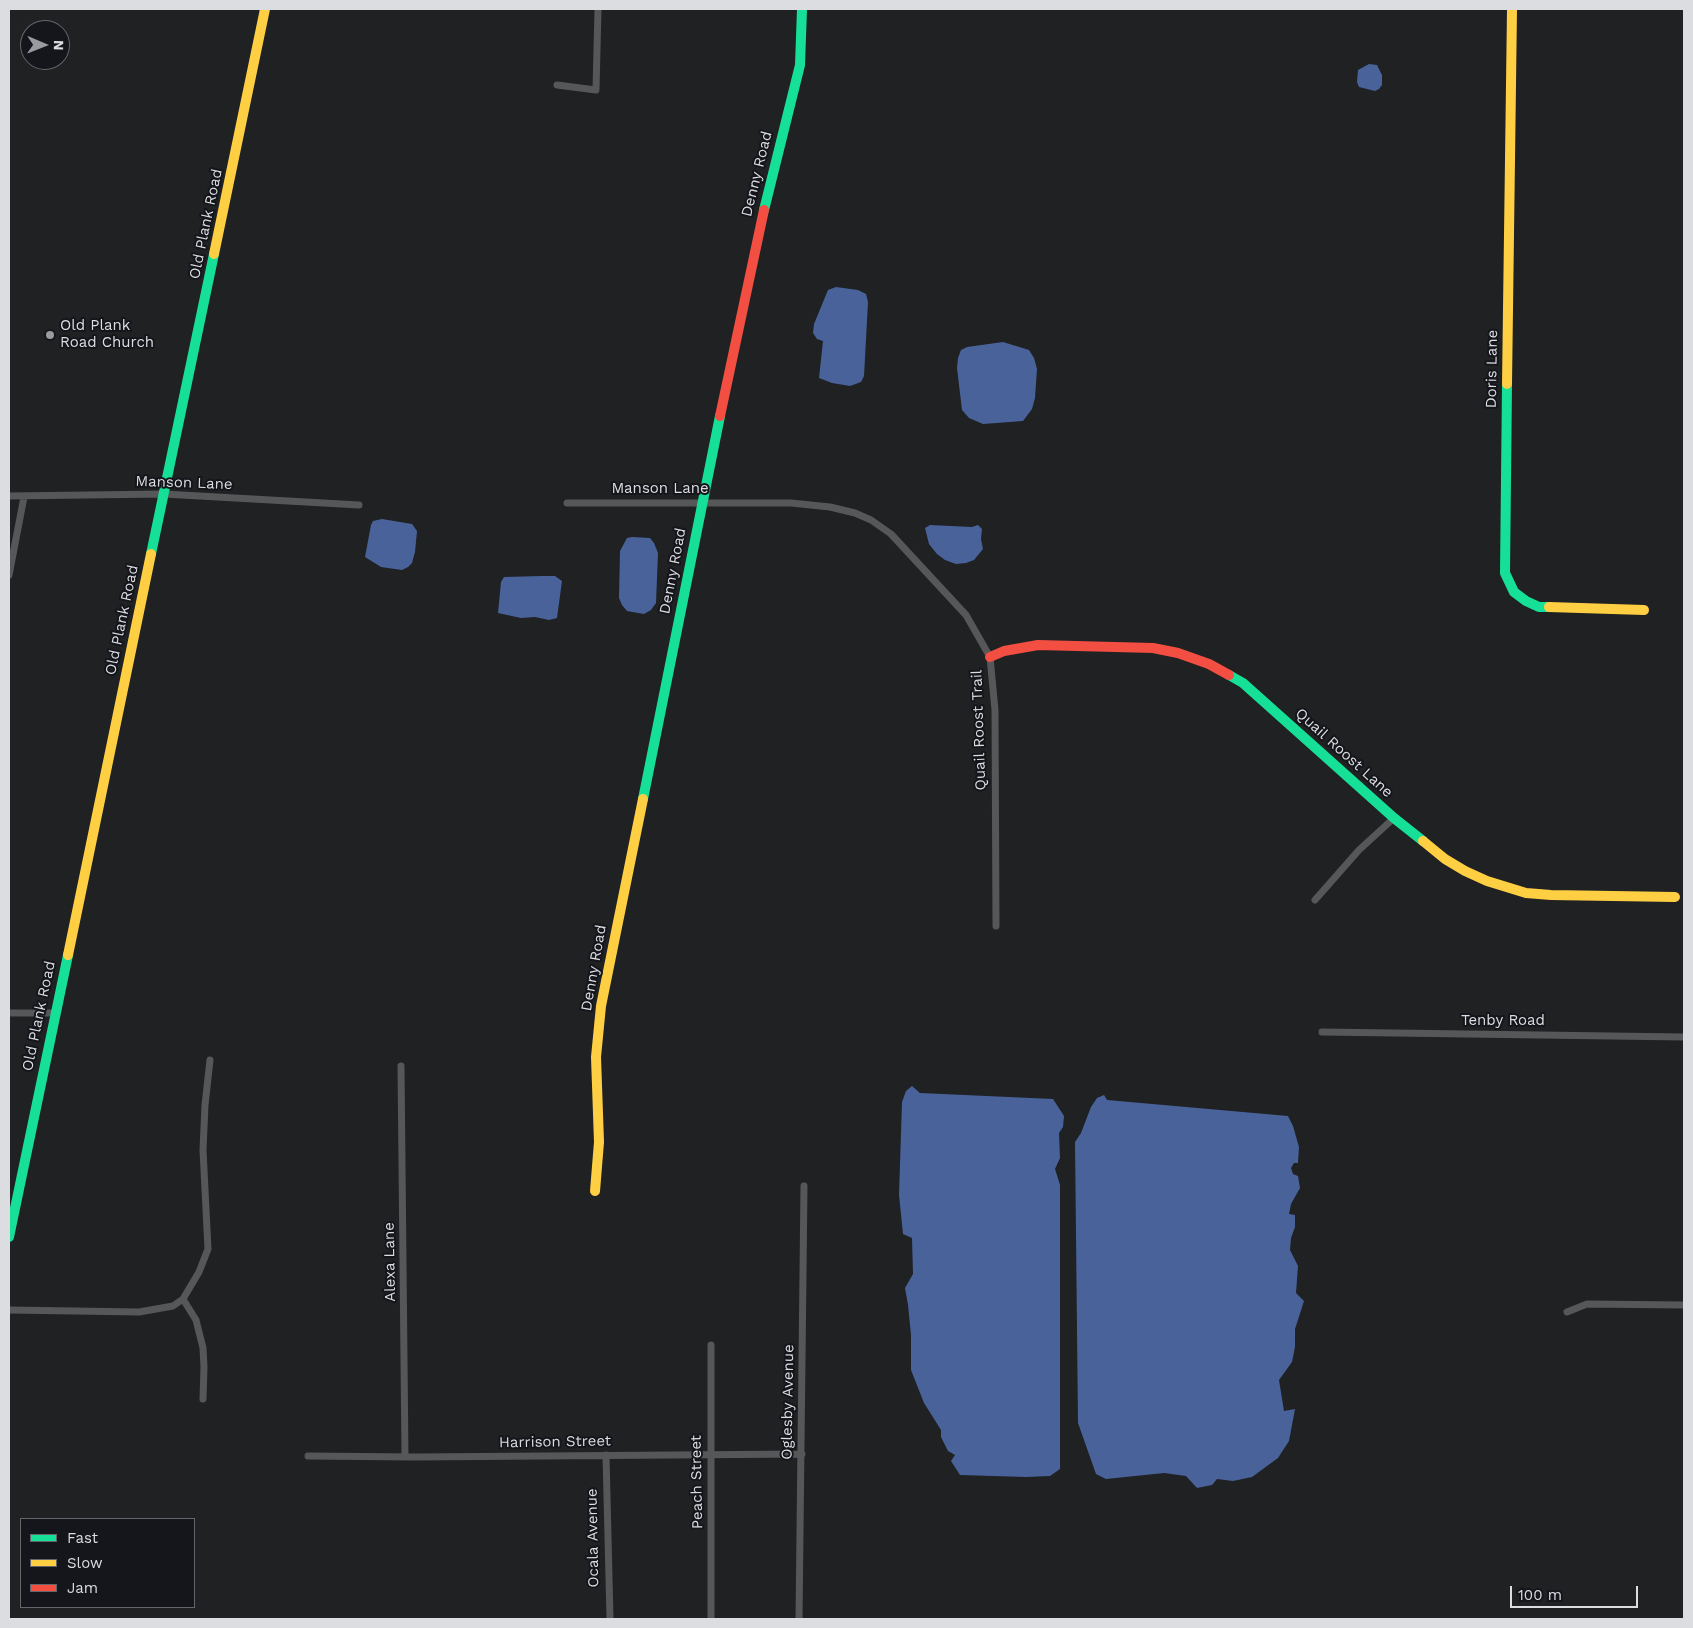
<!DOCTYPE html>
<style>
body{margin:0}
#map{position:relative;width:1693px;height:1628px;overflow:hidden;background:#1f2123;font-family:"Work Sans",sans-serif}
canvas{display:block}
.frame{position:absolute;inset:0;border:10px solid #dbdde1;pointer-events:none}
.legend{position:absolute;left:20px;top:1518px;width:175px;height:90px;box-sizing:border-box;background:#14161b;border:1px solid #64666a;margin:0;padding:6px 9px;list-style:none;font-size:15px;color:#dbdde1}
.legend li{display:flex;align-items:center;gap:10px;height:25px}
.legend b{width:25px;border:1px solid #64666a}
.north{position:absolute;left:20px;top:20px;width:50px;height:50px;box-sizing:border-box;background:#14161b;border:1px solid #64666a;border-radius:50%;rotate:91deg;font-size:14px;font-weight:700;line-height:20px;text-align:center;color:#dbdde1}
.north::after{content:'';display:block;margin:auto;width:18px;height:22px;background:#999b9e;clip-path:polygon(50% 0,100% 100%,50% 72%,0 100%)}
.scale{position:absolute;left:1510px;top:1586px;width:128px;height:22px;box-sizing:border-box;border:2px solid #dbdde1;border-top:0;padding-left:6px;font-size:15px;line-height:18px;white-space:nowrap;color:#dbdde1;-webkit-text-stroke:4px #14161b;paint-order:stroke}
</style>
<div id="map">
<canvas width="1693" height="1628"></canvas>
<div class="frame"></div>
<ul class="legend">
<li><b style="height:6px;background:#16e098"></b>Fast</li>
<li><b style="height:6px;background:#ffcf43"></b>Slow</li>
<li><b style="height:6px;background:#f24e42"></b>Jam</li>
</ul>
<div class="north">N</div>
<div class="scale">100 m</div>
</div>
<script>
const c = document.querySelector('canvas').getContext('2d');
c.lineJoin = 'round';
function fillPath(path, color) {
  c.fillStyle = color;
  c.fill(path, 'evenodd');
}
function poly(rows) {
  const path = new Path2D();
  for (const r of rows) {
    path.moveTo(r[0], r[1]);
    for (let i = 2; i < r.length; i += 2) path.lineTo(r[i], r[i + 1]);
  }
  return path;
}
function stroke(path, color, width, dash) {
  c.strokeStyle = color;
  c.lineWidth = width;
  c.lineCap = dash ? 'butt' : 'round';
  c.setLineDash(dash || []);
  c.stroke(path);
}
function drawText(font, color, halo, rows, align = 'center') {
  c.font = font + ' "Work Sans",sans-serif';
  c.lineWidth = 4;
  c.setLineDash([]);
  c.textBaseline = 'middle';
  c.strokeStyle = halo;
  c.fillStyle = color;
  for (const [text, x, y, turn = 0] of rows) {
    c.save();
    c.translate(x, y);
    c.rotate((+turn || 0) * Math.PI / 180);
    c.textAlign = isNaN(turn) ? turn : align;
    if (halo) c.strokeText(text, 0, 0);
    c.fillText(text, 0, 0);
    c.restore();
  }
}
fillPath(poly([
 [1369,64,1377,65,1382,75,1382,85,1379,89,1375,91,1359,87,1357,82,1358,70],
 [836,287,858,290,866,294,868,302,864,376,861,382,850,386,832,383,819,378,823,341,817,339,813,333,814,324,828,290],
 [1003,342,1029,350,1034,358,1037,369,1035,398,1032,409,1023,421,983,424,969,418,962,410,957,368,958,358,961,350,967,347],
 [382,519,412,524,417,531,415,552,412,563,408,567,402,570,381,567,365,557,371,525,373,521],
 [930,525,972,527,978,525,982,529,981,539,983,549,974,560,966,563,956,564,945,560,937,554,929,544,925,528],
 [632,537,650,538,654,543,658,553,656,603,651,610,644,614,627,611,622,605,619,598,620,551,627,538],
 [542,576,555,576,562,581,557,618,549,620,535,617,521,618,498,613,501,582,504,577],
 [912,1086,920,1093,1053,1099,1064,1116,1063,1127,1059,1133,1060,1158,1055,1169,1060,1185,1060,1469,1050,1476,1026,1477,960,1475,951,1461,955,1455,948,1451,941,1437,941,1430,924,1403,911,1370,911,1335,908,1305,905,1288,913,1274,912,1238,903,1234,899,1195,902,1102,906,1091],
 [1104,1095,1107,1100,1288,1116,1293,1126,1299,1147,1298,1163,1294,1163,1291,1168,1293,1174,1298,1176,1300,1188,1291,1204,1289,1214,1295,1215,1295,1227,1291,1238,1290,1250,1298,1266,1296,1293,1304,1301,1295,1329,1295,1347,1292,1362,1279,1380,1284,1411,1295,1409,1289,1441,1278,1458,1252,1477,1233,1481,1217,1479,1212,1485,1197,1488,1186,1476,1164,1473,1106,1479,1096,1474,1078,1423,1075,1142,1081,1133,1091,1107,1097,1098]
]), '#49639a');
stroke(poly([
 [557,85,596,90,598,9],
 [9,496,164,494,359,505],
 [567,503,791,503,830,507,855,513,871,520,891,534,966,615,990,657,995,710,996,926],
 [9,575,24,497],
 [1315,900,1359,850,1394,818],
 [9,1013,55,1013],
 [1322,1032,1684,1037],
 [401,1066,405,1457],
 [183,1299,196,1320,203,1348,204,1367,203,1399],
 [9,1310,139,1312,173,1306,183,1299,199,1272,208,1249,203,1150,205,1105,210,1060],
 [1567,1312,1587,1304,1684,1305],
 [711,1345,711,1619],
 [606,1455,610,1619],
 [308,1456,415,1457,802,1454],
 [799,1619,804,1186]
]), '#565758', 7);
stroke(poly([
 [764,210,800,65,802,9],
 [1507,384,1505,573,1514,592,1526,601,1539,607,1549,607],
 [151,554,214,254],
 [1229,675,1243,683,1394,818,1423,841],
 [643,799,720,416],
 [9,1237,68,955]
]), '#16e098', 10);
stroke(poly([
 [214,254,265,9],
 [1507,384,1512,9],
 [1549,607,1644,610],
 [1423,841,1445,859,1465,871,1487,881,1526,893,1551,895,1675,897],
 [68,955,151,554],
 [595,1191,599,1142,596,1057,601,1006,643,799]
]), '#ffcf43', 10);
stroke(poly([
 [720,416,764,210],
 [990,657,1004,651,1038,645,1153,648,1178,653,1209,664,1229,675]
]), '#f24e42', 10);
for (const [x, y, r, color] of [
 [50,335,5,"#999b9e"]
]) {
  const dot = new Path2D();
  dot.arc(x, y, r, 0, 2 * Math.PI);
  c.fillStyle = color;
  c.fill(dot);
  stroke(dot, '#14161b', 2);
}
drawText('15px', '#dbdde1', '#14161b', [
 ["Denny Road",757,174,-76],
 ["Old Plank Road",206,224,-78],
 ["Doris Lane",1492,369,-89],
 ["Manson Lane",184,483,2],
 ["Manson Lane",660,489],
 ["Denny Road",673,571,-79],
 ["Old Plank Road",122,620,-78],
 ["Quail Roost Trail",979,730,-92],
 ["Quail Roost Lane",1344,753,42],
 ["Denny Road",594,968,-80],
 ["Old Plank Road",39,1016,-78],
 ["Tenby Road",1503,1021],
 ["Alexa Lane",390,1262,-91],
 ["Oglesby Avenue",788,1402,-89],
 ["Harrison Street",555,1442,-1],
 ["Peach Street",697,1482,-91],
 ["Ocala Avenue",593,1538,-91]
]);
drawText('15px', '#dbdde1', '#14161b', [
 ["Old Plank",60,326],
 ["Road Church",60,343]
], 'left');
</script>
